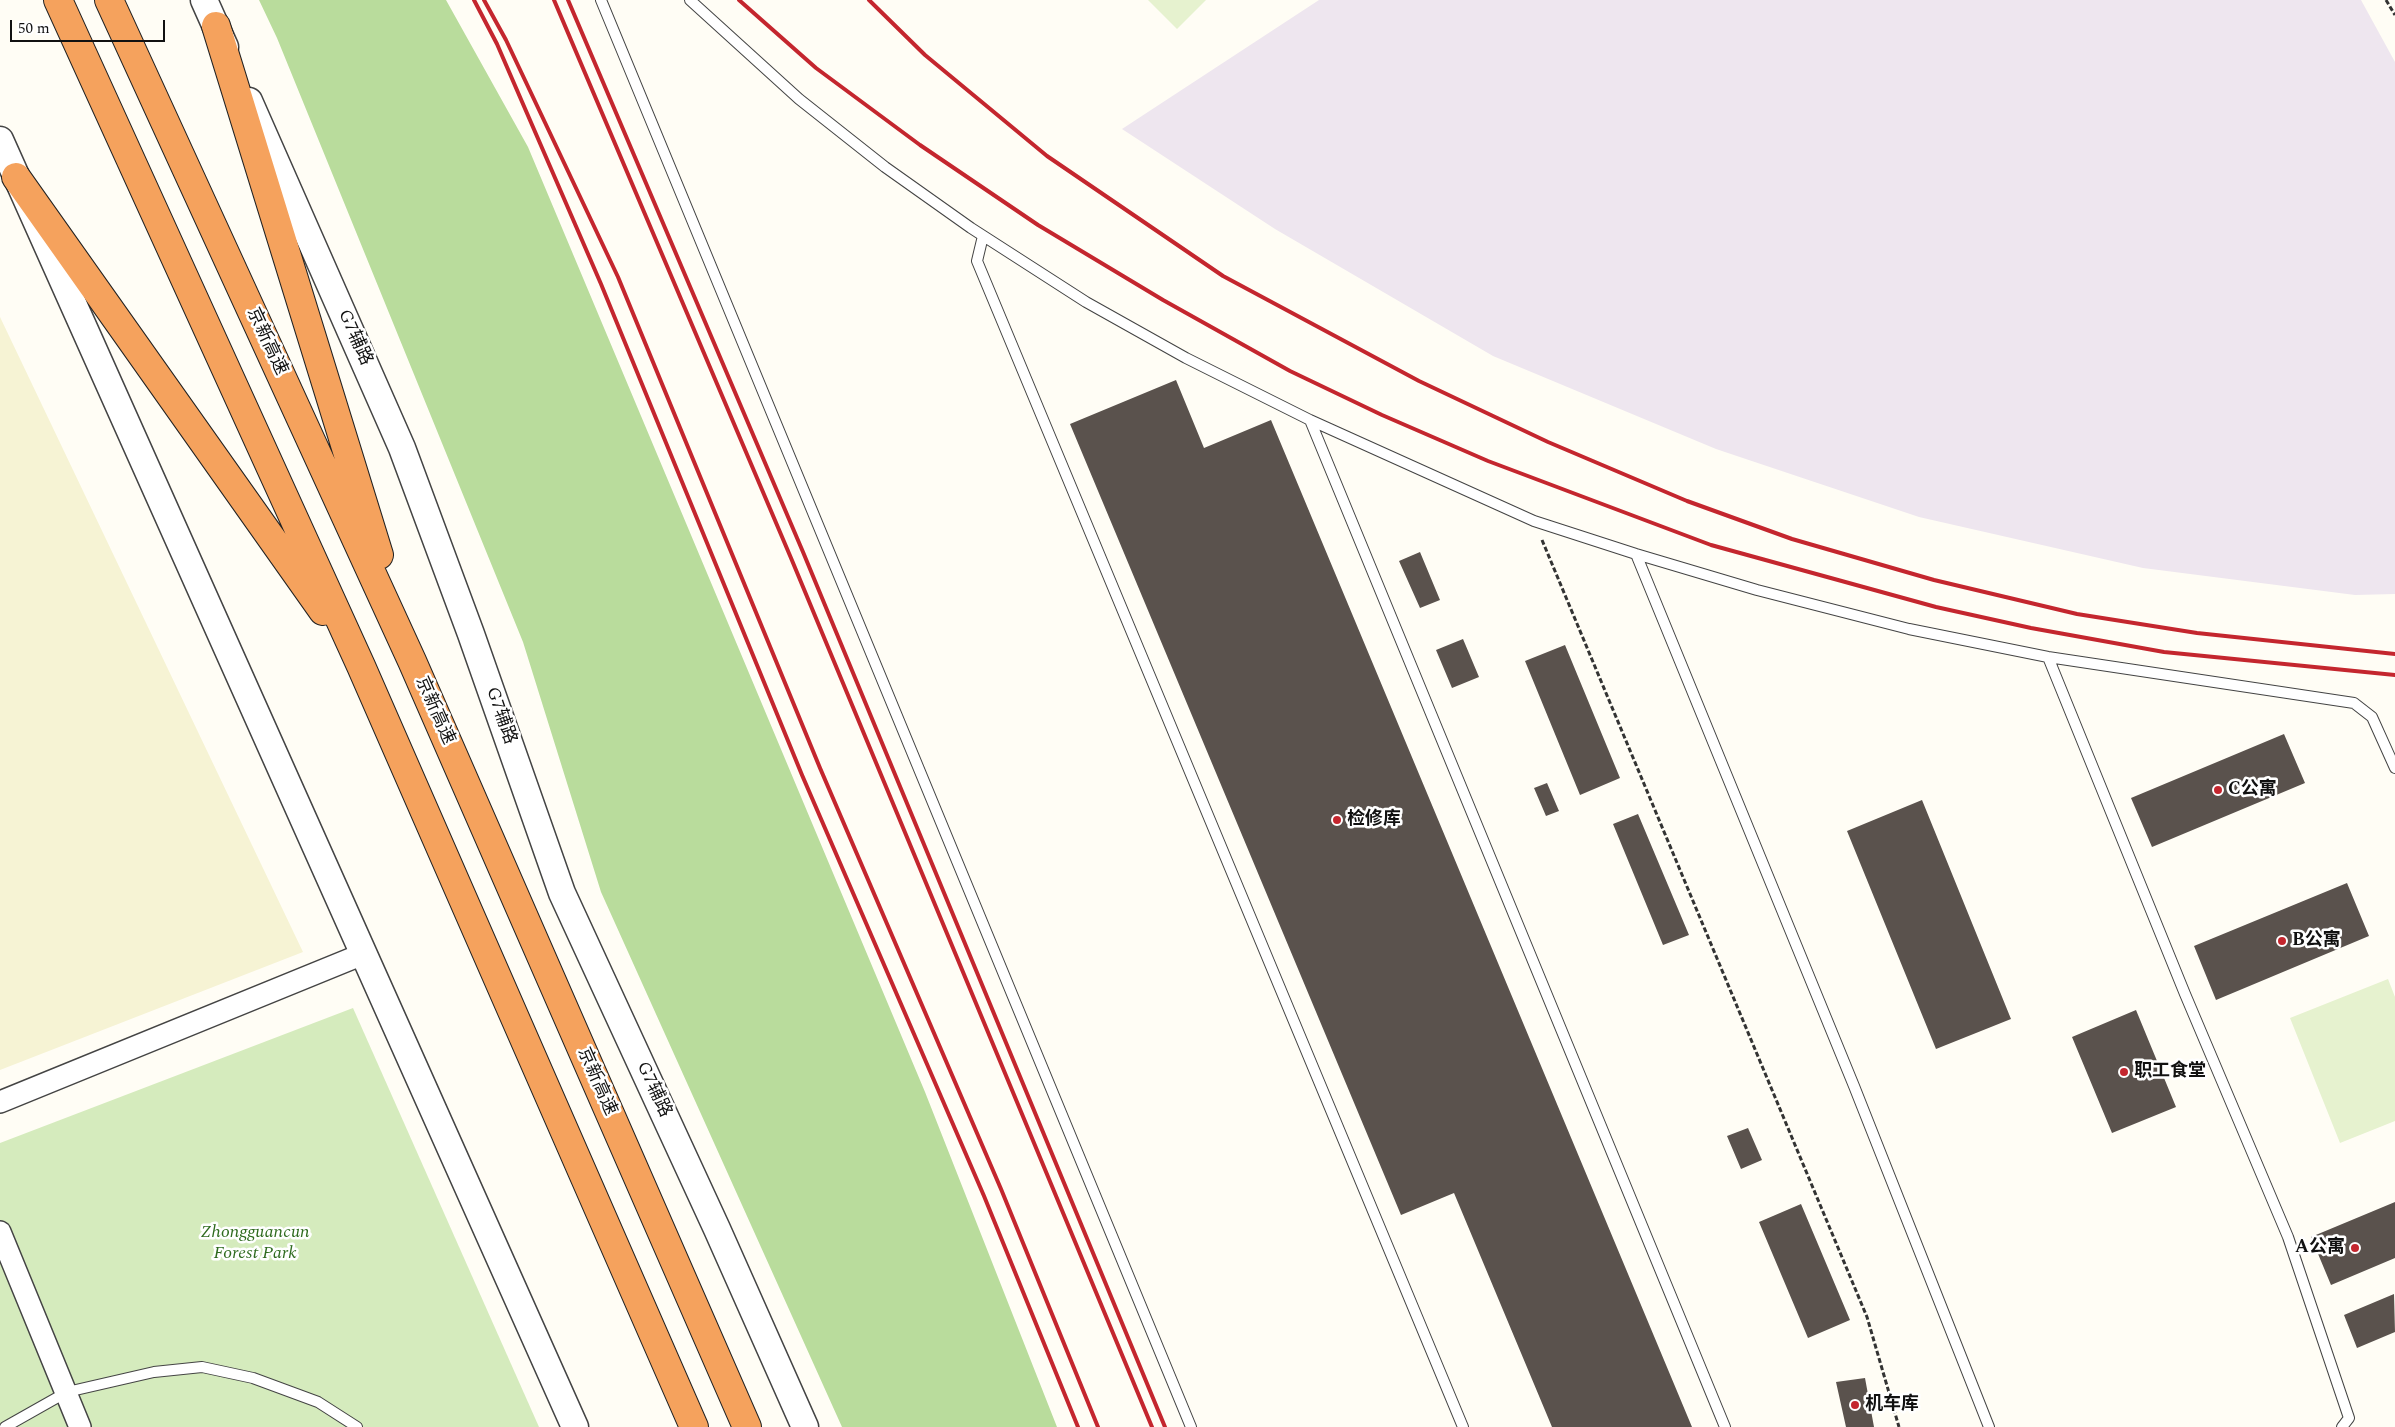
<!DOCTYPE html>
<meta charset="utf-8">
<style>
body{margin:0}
#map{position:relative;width:2395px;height:1427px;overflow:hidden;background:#fffdf5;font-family:Spectral,serif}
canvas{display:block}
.scale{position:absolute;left:10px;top:20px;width:155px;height:22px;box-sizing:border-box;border:2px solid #111;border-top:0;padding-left:6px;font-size:15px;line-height:18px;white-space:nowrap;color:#111;-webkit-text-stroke:4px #fff;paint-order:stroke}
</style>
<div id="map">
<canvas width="2395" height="1427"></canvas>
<div class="scale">50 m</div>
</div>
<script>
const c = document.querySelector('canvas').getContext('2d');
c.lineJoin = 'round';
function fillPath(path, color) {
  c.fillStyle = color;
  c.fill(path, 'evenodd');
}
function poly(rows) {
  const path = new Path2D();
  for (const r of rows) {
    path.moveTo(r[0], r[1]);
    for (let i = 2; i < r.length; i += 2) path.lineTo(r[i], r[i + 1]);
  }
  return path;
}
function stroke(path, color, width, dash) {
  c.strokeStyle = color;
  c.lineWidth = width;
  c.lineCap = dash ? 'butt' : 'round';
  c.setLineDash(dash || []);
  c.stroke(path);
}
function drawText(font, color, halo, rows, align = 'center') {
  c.font = font + ' Spectral,"Noto Sans SC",serif';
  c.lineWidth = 5;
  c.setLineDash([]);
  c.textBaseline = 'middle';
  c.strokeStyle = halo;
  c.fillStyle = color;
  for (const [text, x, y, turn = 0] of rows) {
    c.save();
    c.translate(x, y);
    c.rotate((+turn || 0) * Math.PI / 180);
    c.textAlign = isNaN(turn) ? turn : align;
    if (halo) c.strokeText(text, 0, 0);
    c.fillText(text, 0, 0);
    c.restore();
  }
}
fillPath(poly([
 [1319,0,2361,0,2395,62,2395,594,2355,595,2143,568,1919,517,1716,449,1493,356,1275,229,1122,129]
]), '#eee6ef');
fillPath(poly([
 [0,317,303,952,0,1070]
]), '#f6f3d4');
fillPath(poly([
 [353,1008,539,1427,0,1427,0,1143]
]), '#d5ebbd');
fillPath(poly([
 [259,0,446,0,528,147,925,1092,1057,1427,842,1427,601,892,523,642,277,38]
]), '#b9dc9c');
fillPath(poly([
 [1148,0,1206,0,1177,29],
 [2388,979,2395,997,2395,1121,2340,1143,2290,1018]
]), '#e6f2cf');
fillPath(poly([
 [1176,380,1204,448,1271,420,1692,1427,1552,1427,1454,1193,1401,1215,1070,424],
 [1420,552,1440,600,1420,608,1399,561],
 [1463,639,1479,677,1452,688,1436,650],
 [1565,645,1620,778,1580,795,1525,661],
 [2284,734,2305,783,2152,847,2131,798],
 [1547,783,1559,811,1546,816,1534,788],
 [1922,800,2011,1019,1936,1049,1847,831],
 [1638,814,1689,935,1663,945,1613,824],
 [2347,883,2369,936,2216,1000,2194,946],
 [2136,1010,2176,1107,2112,1133,2072,1037],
 [1748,1128,1762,1160,1741,1169,1727,1136],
 [2395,1202,2395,1258,2331,1285,2311,1237],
 [1801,1204,1850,1320,1808,1338,1759,1222],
 [2394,1294,2395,1332,2357,1348,2344,1315],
 [1865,1378,1874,1427,1846,1427,1836,1382]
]), '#5a524d');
const service = poly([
 [601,0,1191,1427],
 [690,0,799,99,885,167,971,228,1086,302,1186,358,1310,420,1534,521,1636,554,1757,590,1909,629,2048,657,2354,703,2372,717,2395,768],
 [983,236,977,261,1463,1427],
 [1310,420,1725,1427],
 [1636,554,1854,1086,1989,1427],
 [2048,657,2185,994,2288,1237,2349,1418,2342,1427],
 [5,1427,67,1392,154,1372,202,1367,253,1378,318,1402,357,1427]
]);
const minor = poly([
 [0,1102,363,954],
 [0,1232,80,1427]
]);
const tertiary = poly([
 [204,0,225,47],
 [249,101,402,448,471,634,562,893,717,1229,805,1427],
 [0,140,575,1427]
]);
const motorway = poly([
 [58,0,361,666,694,1427],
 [109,0,412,661,747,1427],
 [216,26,379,555],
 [16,177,323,611]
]);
stroke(service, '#444', 12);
stroke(minor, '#444', 24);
stroke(tertiary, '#444', 29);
stroke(motorway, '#222', 30);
stroke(poly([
 [2386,0,2395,15],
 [1542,540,1867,1317,1899,1427]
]), '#333', 3, [5, 2.5]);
stroke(service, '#fff', 10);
stroke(minor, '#fff', 21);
stroke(tertiary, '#fff', 26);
stroke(motorway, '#f5a25d', 28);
stroke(poly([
 [474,0,497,44,601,284,802,775,984,1196,1078,1427],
 [484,0,506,40,618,277,820,768,1001,1189,1098,1427],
 [554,0,791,558,1152,1427],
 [568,0,803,552,1165,1427],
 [739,0,816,68,920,145,1038,225,1163,300,1290,371,1382,415,1488,461,1711,545,1936,607,2031,628,2164,652,2395,675],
 [869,0,925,55,1047,156,1223,276,1419,381,1548,442,1687,501,1792,539,1934,580,2077,614,2197,633,2395,654]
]), '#c4262e', 4);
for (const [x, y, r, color] of [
 [2218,790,5,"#c4262e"],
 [1337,820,5,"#c4262e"],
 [2282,941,5,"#c4262e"],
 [2124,1072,5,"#c4262e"],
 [2355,1248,5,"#c4262e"],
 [1855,1405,5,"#c4262e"]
]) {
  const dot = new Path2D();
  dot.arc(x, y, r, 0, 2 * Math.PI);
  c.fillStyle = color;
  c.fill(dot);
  stroke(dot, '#fff', 2);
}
drawText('18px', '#111', '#fff', [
 ["G7辅路",354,338,66],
 ["京新高速",266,342,65],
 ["京新高速",434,711,66],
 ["G7辅路",500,716,71],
 ["京新高速",596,1082,66],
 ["G7辅路",653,1090,65]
]);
drawText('bold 18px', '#111', '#fff', [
 ["C公寓",2228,790],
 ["检修库",1347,820],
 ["B公寓",2292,941],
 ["职工食堂",2134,1072],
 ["A公寓",2345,1248,"right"],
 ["机车库",1865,1405]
], 'left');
drawText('italic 18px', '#2f6b1f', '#fff', [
 ["Zhongguancun",255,1233],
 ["Forest Park",255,1254]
]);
</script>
